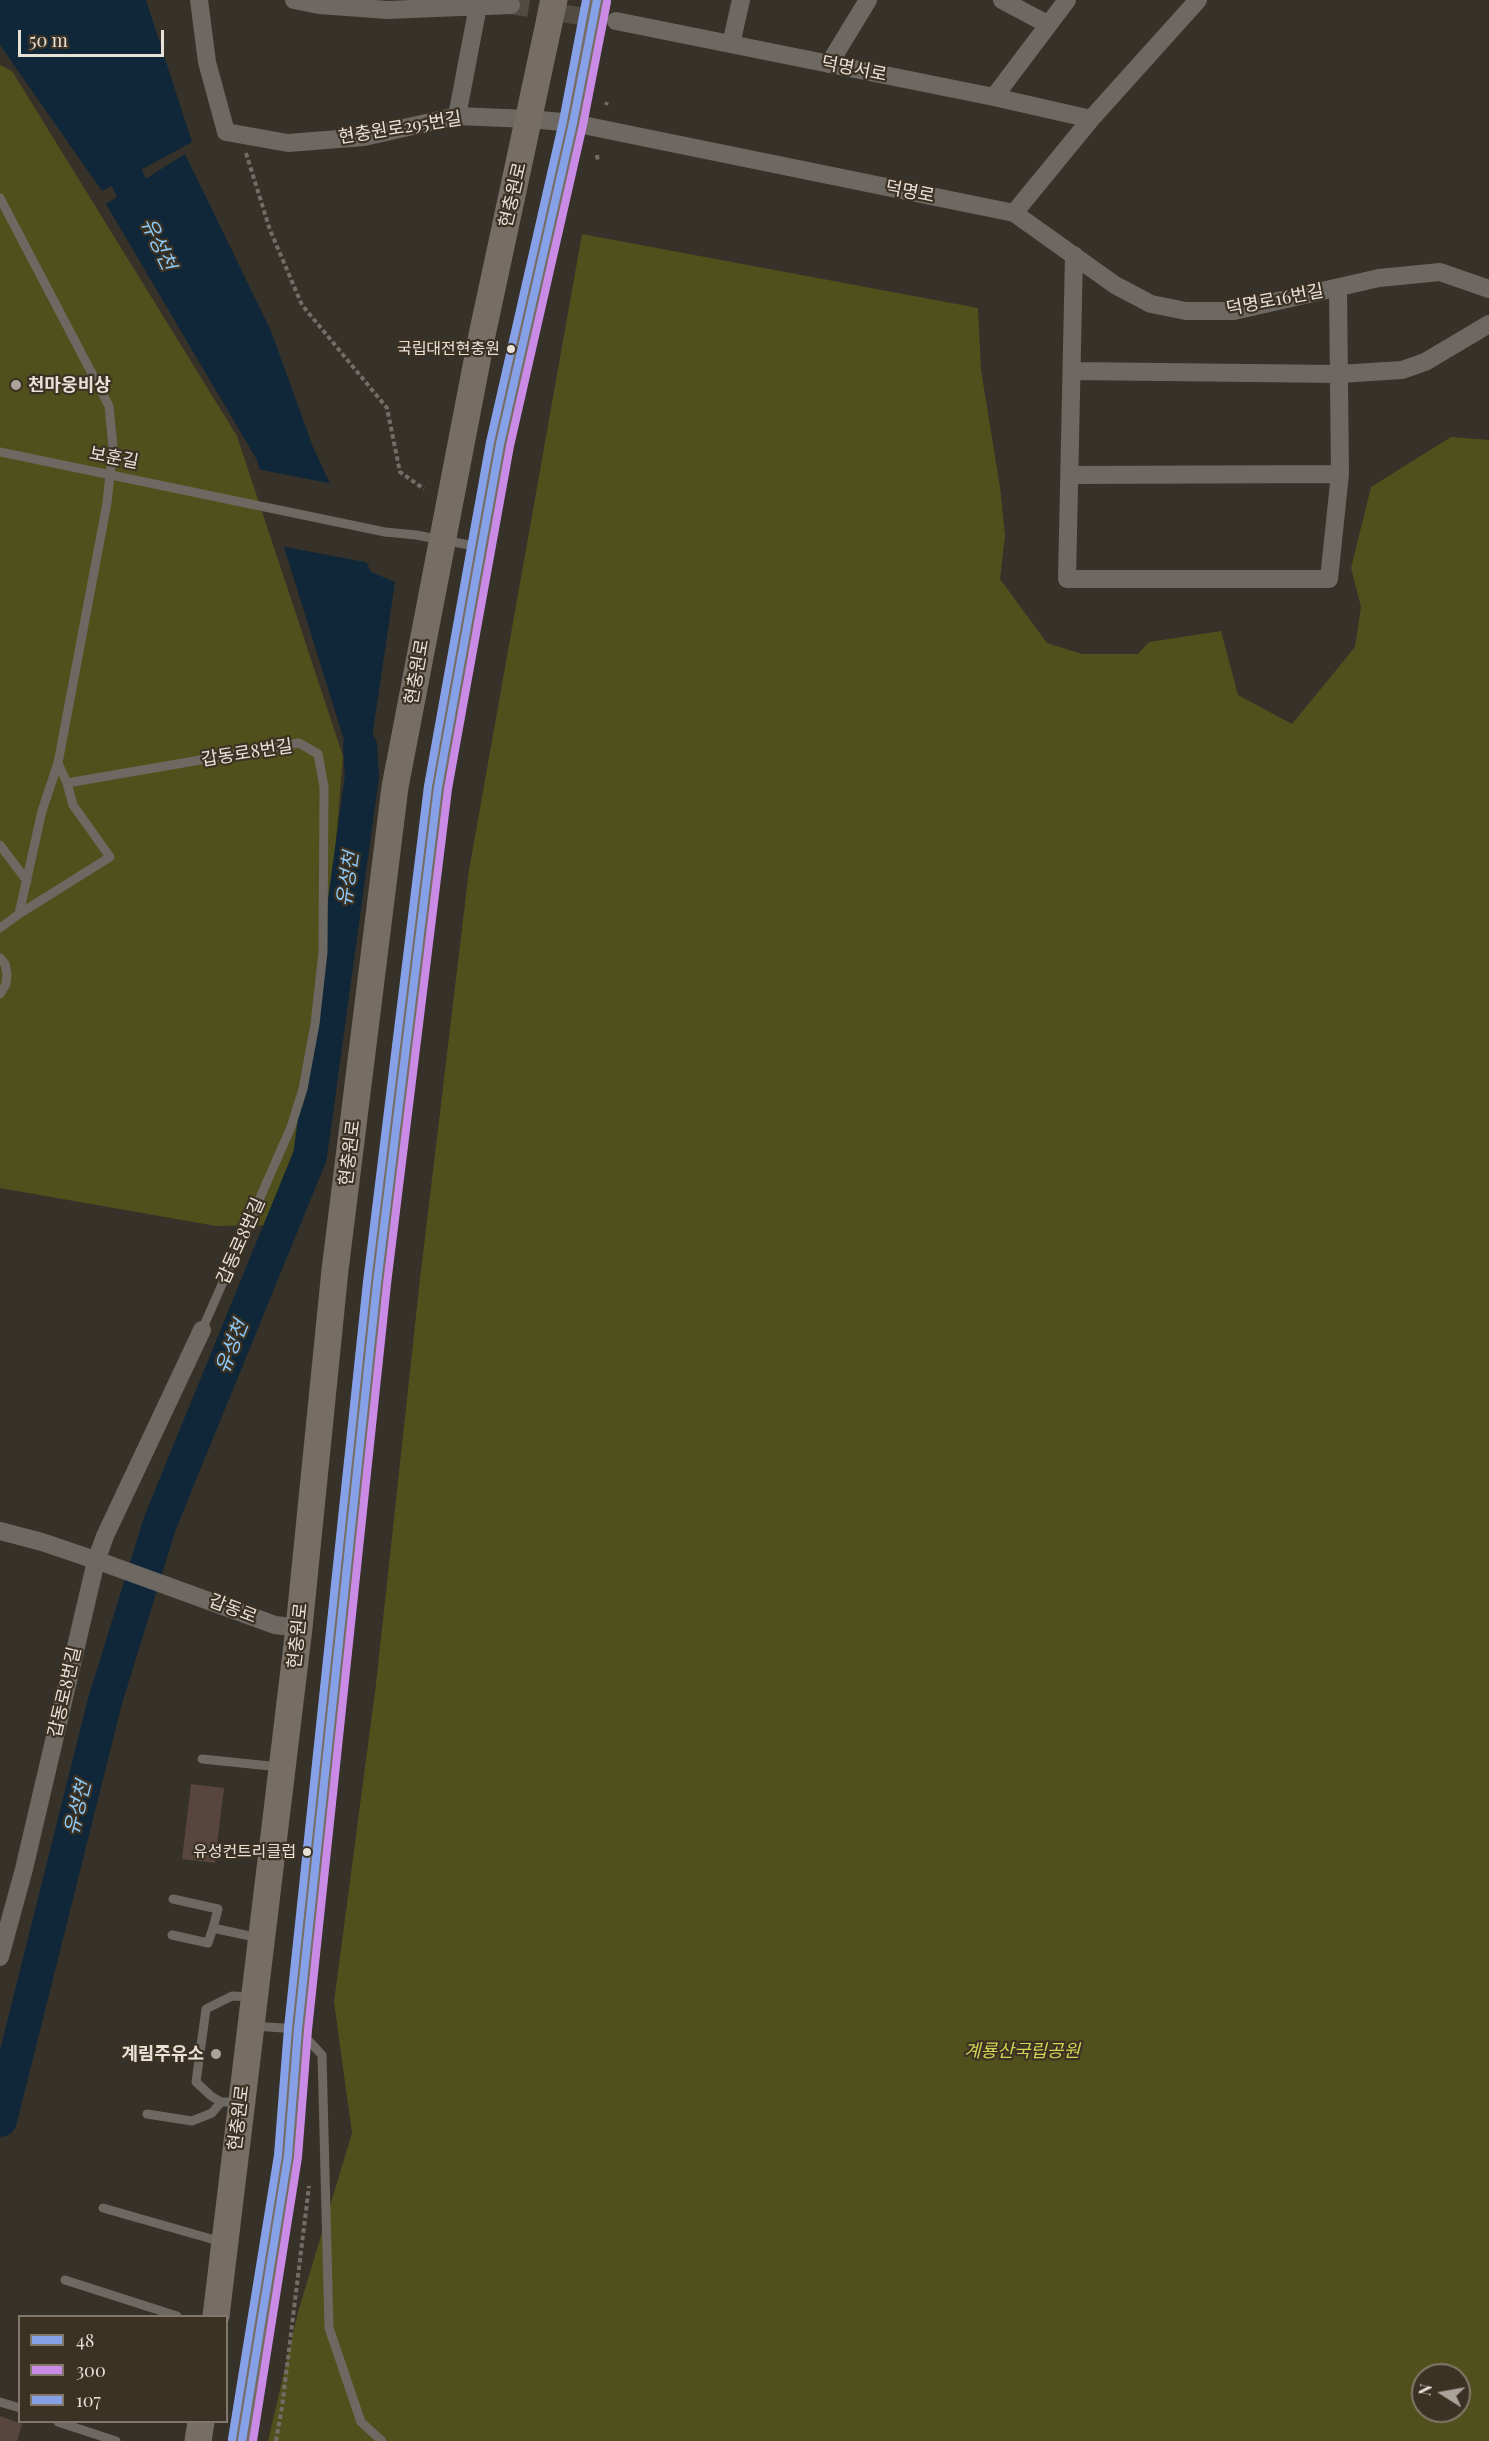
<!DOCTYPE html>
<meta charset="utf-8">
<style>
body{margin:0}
#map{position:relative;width:1489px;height:2441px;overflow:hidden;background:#363129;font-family:"Playfair Display",serif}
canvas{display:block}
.legend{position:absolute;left:18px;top:2315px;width:210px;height:108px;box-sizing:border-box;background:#3c3223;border:2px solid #81786b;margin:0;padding:8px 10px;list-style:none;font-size:18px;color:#e8e1d8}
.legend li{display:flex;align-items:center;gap:12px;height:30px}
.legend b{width:30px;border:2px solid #81786b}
.north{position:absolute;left:1411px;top:2363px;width:60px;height:60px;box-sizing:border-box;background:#3c3223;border:2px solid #81786b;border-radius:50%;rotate:281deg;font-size:16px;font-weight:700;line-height:24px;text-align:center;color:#e8e1d8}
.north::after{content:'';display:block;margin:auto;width:21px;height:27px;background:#aaa39b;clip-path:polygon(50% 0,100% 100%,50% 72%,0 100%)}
.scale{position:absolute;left:18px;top:30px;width:146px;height:27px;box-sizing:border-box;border:3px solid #e8e1d8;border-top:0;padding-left:8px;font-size:18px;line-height:21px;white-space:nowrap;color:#e8e1d8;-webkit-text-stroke:4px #3c3223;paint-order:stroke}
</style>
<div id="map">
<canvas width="1489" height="2441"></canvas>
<ul class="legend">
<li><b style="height:8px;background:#87a1e9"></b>48</li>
<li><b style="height:8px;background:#ca8be6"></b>300</li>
<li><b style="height:8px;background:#87a1e9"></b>107</li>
</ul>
<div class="north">N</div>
<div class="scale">50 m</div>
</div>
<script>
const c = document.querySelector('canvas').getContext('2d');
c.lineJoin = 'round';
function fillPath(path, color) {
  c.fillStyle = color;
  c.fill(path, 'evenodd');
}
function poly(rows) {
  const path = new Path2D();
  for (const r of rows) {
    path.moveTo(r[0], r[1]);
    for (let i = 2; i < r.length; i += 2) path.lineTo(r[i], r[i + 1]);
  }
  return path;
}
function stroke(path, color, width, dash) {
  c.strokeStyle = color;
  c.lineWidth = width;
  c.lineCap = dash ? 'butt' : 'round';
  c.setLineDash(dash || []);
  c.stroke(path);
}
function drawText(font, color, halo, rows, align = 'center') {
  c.font = font + ' "Playfair Display","Noto Sans KR",serif';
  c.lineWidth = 4.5;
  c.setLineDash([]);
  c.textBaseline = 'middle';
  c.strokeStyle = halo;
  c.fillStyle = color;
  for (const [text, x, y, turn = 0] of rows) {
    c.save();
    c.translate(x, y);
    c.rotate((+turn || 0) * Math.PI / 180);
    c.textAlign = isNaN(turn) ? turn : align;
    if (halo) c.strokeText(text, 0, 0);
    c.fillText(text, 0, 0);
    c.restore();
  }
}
fillPath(poly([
 [0,65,12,71,237,436,343,756,318,1062,277,1225,216,1226,0,1188],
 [582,234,978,308,981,370,1000,487,1005,536,1000,579,1047,643,1082,654,1138,654,1149,642,1221,631,1238,695,1292,724,1355,647,1361,607,1351,568,1371,487,1451,437,1489,440,1489,2441,268,2441,298,2312,352,2133,334,2002,376,1684,420,1279,469,870],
 [1423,2375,1459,2375,1459,2411,1423,2411]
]), '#50501d');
fillPath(poly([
 [0,0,146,0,192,142,102,191,0,45],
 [185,154,271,331,313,447,371,572,395,582,364,792,349,788,349,756,257,460,106,204]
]), '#0f2738');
fillPath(poly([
 [257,469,334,484,370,563,280,546]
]), '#363129');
stroke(poly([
 [106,135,152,230],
 [0,2120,105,1701,160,1523,310,1156,362,776,360,746]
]), '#0f2738', 34);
fillPath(poly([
 [191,1784,224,1788,215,1863,182,1859],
 [0,2416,22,2424,17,2441,0,2441]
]), '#58453e');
stroke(poly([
 [511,5,604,20]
]), '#514b43', 18, [18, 9]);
stroke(poly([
 [606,105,607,102],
 [246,153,270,230,302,305,387,408,400,472,424,489],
 [597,155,598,162],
 [276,2441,282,2407,309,2186]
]), '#726d67', 4, [4.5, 3]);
stroke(poly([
 [0,198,109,406,113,447,107,503,58,763,42,811,19,914,0,928],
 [0,452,385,532,416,535,480,547],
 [67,783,299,743,318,754,324,787,323,952,315,1024,303,1089,291,1127,202,1330],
 [0,845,27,881],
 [19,914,110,857,73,805,67,783,58,763],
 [0,958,5,964,7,974,6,984,0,994],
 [202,1759,280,1767],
 [173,1899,218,1909,213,1928,259,1938],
 [172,1935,208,1943,213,1928],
 [254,2026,298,2029,322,2055,329,2328,361,2422,382,2441],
 [221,2102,211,2096,196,2082,206,2009,232,1996,252,1997],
 [147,2114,192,2121,212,2113,221,2102,227,2102],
 [103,2208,222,2242],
 [65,2280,177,2316],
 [0,2402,20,2408],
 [58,2422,116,2441]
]), '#6d6861', 9);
stroke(poly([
 [199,0,207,62,226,132,288,143,364,137,457,116,530,119,573,123,1014,213,1091,119,1198,0],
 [294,0,319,5,388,10,511,5],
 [1002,0,1047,24],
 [616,21,994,97,1091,119],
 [731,44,741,0],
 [829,64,868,0],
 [994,97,1067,0],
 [457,116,478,6],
 [1014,213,1115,285,1151,304,1186,311,1234,311,1379,278,1440,272,1489,289],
 [1074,255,1067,579,1329,579,1340,474,1338,289],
 [1072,371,1339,374,1402,370,1425,362,1489,324],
 [1071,475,1340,474],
 [0,1531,42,1542,107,1564,275,1625,299,1628],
 [0,1957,24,1869,96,1561,105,1536,202,1330]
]), '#6d6861', 18);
stroke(poly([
 [216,2316,299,1628,335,1270,395,787,482,335,554,0],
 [198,2441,201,2422],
 [242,2441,288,2156,298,2029,377,1283,438,787,500,444,573,123,597,0]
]), '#766d64', 27);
stroke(poly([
 [242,2441,288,2156,298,2029,377,1283,438,787,500,444,573,123,597,0]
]), '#87a1e9', 8);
stroke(poly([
 [253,2441,298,2157,308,2030,387,1284,448,789,510,446,583,125,607,2]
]), '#ca8be6', 8);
stroke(poly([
 [232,2439,278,2155,288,2028,367,1282,428,786,490,442,563,121,586,0]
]), '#87a1e9', 8);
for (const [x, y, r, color] of [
 [511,349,5,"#e8e1d8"],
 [16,385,6,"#aaa39b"],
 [307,1852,5,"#e8e1d8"],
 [216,2054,6,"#aaa39b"]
]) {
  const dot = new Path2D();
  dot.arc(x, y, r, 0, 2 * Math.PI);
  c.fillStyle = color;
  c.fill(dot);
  stroke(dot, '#3c3223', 2);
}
drawText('16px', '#e8e1d8', '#3c3223', [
 ["국립대전현충원",500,349],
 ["유성컨트리클럽",296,1852]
], 'right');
drawText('18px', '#e8e1d8', '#3c3223', [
 ["덕명서로",854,69,11],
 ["현충원로295번길",400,128,-9],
 ["덕명로",910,192,11],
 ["현충원로",513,195,-77],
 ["덕명로16번길",1275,300,-11],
 ["보훈길",114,458,11],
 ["현충원로",417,672,-80],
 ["갑동로8번길",247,753,-9],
 ["현충원로",350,1153,-83],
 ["갑동로8번길",241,1241,-66],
 ["갑동로",233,1609,21],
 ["현충원로",298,1636,-84],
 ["갑동로8번길",65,1692,-77],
 ["현충원로",239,2118,-83]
]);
drawText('bold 18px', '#e8e1d8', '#3c3223', [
 ["천마웅비상",28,385],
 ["계림주유소",204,2054,"right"]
], 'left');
drawText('italic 18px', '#d2d551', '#3c3223', [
 ["계룡산국립공원",1022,2051]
]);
drawText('italic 20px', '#8dc9f8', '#3c3223', [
 ["유성천",158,244,65],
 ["유성천",348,879,-82],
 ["유성천",232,1347,-68],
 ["유성천",78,1808,-76]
]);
</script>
